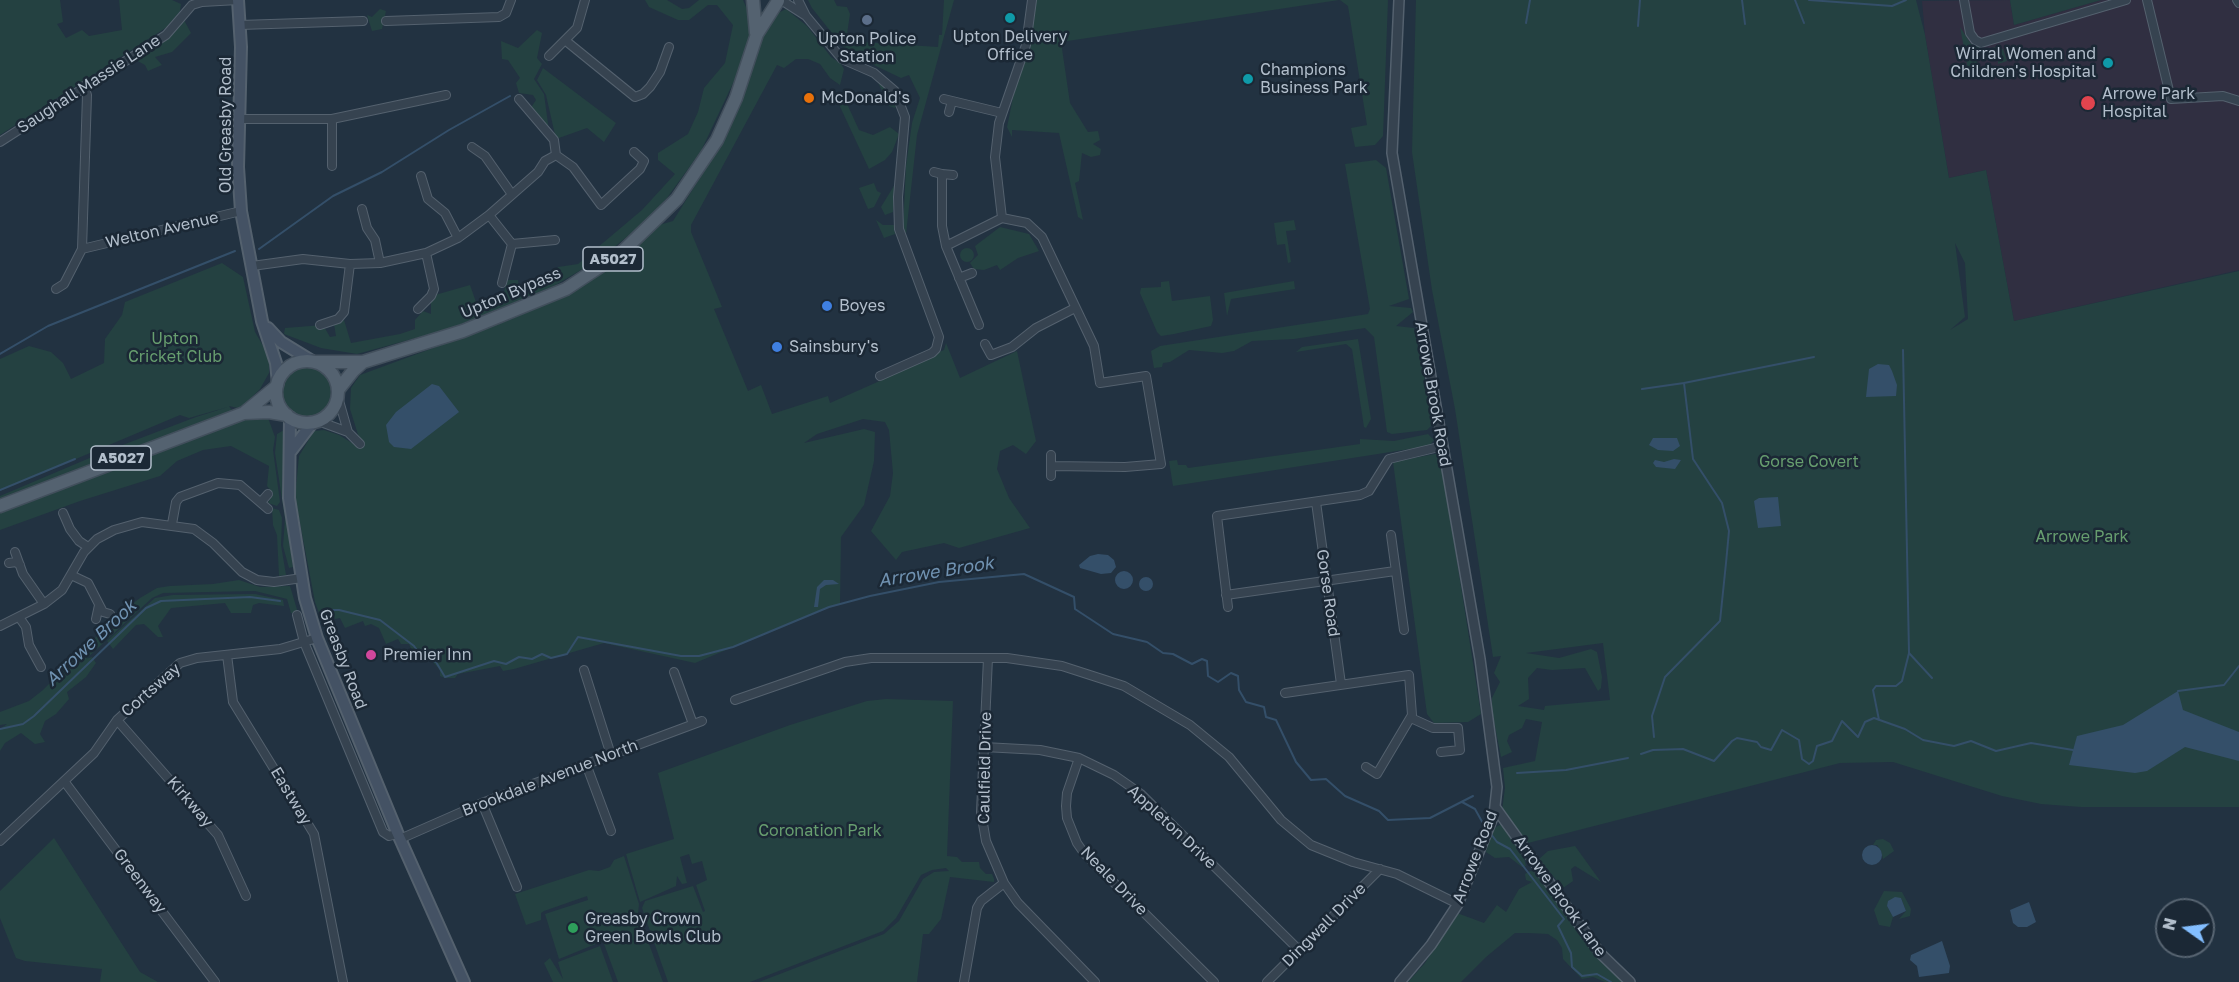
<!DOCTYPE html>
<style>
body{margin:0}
#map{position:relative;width:2239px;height:982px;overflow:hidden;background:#223241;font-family:"Golos Text",sans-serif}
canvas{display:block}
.north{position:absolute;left:2155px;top:898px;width:60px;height:60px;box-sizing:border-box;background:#1b2835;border:2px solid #576471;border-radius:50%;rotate:284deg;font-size:16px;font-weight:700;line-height:24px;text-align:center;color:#b2becb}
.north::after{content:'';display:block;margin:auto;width:21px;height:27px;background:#83beff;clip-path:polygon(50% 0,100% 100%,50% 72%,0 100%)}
</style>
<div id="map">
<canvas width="2239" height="982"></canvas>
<div class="north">N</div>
</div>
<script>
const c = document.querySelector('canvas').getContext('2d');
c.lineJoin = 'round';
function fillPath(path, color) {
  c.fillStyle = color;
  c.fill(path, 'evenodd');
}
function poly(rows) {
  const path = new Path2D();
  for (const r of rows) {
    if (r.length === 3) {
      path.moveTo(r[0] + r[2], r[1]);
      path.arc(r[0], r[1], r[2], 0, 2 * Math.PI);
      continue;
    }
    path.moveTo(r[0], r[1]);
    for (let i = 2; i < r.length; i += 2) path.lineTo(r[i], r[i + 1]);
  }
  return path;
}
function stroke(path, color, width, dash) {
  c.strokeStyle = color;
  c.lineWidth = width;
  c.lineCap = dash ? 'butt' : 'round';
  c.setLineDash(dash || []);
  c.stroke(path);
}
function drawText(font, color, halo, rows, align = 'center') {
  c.font = font + ' "Golos Text",sans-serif';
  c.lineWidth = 5;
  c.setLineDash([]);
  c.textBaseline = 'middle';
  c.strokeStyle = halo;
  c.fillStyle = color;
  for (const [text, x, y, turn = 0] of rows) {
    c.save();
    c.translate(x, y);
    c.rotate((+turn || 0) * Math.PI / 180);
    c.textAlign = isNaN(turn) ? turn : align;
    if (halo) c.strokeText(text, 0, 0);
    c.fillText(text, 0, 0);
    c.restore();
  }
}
fillPath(poly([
 [2010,0,2014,25,2101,0,2239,0,2239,270,2014,321,1986,170,1949,178,1925,35,1922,1]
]), '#302f41');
fillPath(poly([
 [0,0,60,0,63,22,57,24,66,38,82,30,89,36,122,30,119,0,172,0,181,4,180,11,167,27,0,135],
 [645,0,667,0,682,9,689,8,699,0,743,0,750,16,750,36,735,79,701,151,667,198,640,226,601,258,554,286,449,329,357,354,321,348,284,334,285,328,323,325,330,337,336,336,334,324,344,320,351,343,400,334,415,329,415,320,423,311,431,314,431,302,435,295,470,285,476,302,504,292,507,280,518,280,519,288,535,287,542,279,552,275,558,267,578,264,642,210,675,174,658,160,658,153,688,134,698,112,704,88,725,63,733,25,717,5,708,5,689,20,678,20,649,7],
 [808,0,834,0,837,6,847,7,850,14,846,41,938,47,939,35,942,35,944,0,954,0,917,135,906,234,903,229,906,166,912,123,920,98,909,75,901,78,853,55,843,47,812,8],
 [1033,0,1339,0,1061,42,1070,103,1088,132,1098,131,1100,140,1093,144,1101,149,1100,155,1091,157,1082,153,1079,181,1075,183,1083,220,1078,217,1059,133,1012,130,1012,137,1007,127],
 [1340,0,1388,0,1383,136,1375,145,1355,147,1351,128,1367,125,1348,6],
 [1416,0,1916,0,1925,35,1949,178,1986,170,2014,321,2239,271,2239,807,2081,807,2041,804,2002,796,1893,762,1840,763,1528,843,1509,837,1523,854,1526,866,1522,867,1509,857,1495,858,1486,852,1490,830,1500,825,1505,788,1503,768,1535,761,1542,722,1526,719,1522,728,1509,735,1507,741,1512,752,1501,757,1492,711,1492,698,1500,682,1494,673,1501,656,1493,657,1455,409,1432,290,1412,152],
 [1955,243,1965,263,1968,319,1950,330,1965,317],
 [1603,643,1610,700,1545,706,1544,710,1518,706,1529,699,1528,678,1537,668,1552,670,1585,668,1598,691,1601,688,1602,677,1597,652,1591,649,1559,658,1526,653],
 [2010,0,2101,0,2014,25],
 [380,9,386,11,382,29,372,31,367,15,372,17],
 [786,9,807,26,831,57,841,64,844,69,840,85,830,78,820,64,808,59,796,59,784,68,777,65,691,225,691,232,722,307,714,309,748,391,761,385,772,414,828,396,830,403,882,380,881,377,944,350,946,343,960,378,1017,351,1036,441,1026,454,1013,445,1000,451,997,469,1009,498,1030,528,959,548,944,543,902,552,896,560,871,531,890,496,893,473,889,430,885,422,863,419,817,434,804,443,864,429,875,432,874,461,864,505,841,537,840,604,829,607,695,663,604,643,514,669,503,671,500,666,458,674,455,678,445,678,440,676,440,670,433,662,413,653,409,644,401,644,398,639,386,644,379,628,371,624,365,626,363,621,345,628,340,618,335,619,334,616,322,621,315,602,295,497,299,456,314,431,324,430,339,435,357,446,361,444,350,409,351,388,360,375,512,319,569,293,624,256,659,225,673,221,716,152,765,26,772,16],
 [184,20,191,33,172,52,155,57,162,65,148,71,145,65,134,59],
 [1960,27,1971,44,1984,49,1998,47,2003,49,2007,61,1998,64,1998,55,1994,50,1976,54,1978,67,1968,70],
 [537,30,542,33,537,58,542,64,534,79,544,94,549,131,530,109,536,100,533,95,519,93,516,83,520,78,508,60,502,59,501,41,518,48],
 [543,68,616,123,604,142,587,128,556,139,546,95,537,80],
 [876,78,894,97,897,105,895,108,889,106],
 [843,95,859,130,873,135,890,127,899,134,892,152,885,160,869,169,836,98],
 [1376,160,1386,168,1409,299,1389,306,1411,308,1413,312,1396,326,1414,328,1434,423,1427,430,1392,434,1387,432,1374,337,1365,328,1294,339,1252,341,1234,351,1222,353,1189,350,1170,362,1163,363,1162,367,1154,368,1151,351,1160,346,1368,314,1370,309,1345,164],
 [874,183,877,191,881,193,874,207,868,209,859,188],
 [895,184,893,212,885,215,881,207],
 [876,220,883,225,894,225,895,234,884,238],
 [1294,220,1296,230,1286,231,1291,262,1288,263,1285,244,1277,245,1274,223],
 [1000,227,1029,234,1039,251,1018,258,1000,270,997,265,984,270,974,269,970,263,978,255,975,246],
 [967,255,7],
 [222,263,243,277,255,332,269,356,269,373,260,389,244,405,238,408,229,406,233,412,0,501,0,496,99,454,196,417,228,407,189,418,180,415,0,491,0,359,29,346,51,352,63,363,71,379,104,363,105,339,122,315,125,302],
 [1169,281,1172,301,1210,296,1213,320,1211,326,1174,334,1161,336,1157,332,1140,293,1141,288,1161,287,1161,282],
 [1294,281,1295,289,1231,299,1227,316,1224,293],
 [1358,339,1371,419,1366,428,1364,427,1352,349,1346,344,1296,352,1302,347],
 [306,392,25],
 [267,415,275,437,273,450,280,502,277,506,268,503,273,493,267,486,269,466,231,446,203,450,177,461,160,476,80,501,0,530,0,511,247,418],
 [286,429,282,485,293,567,289,568,283,546,285,519,275,453,277,434],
 [1428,434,1434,440,1429,446,1173,486,1169,461,1177,460,1178,465,1186,465,1188,468,1360,444,1360,439,1394,441],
 [1440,453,1481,714,1468,722,1434,723,1427,714,1393,462],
 [272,508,279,510,282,518,281,545,286,575,279,576,277,535,273,525],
 [239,580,260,587,290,586,298,613,291,613,287,599,255,591,163,593,152,598,86,659,92,657,96,663,86,677,67,692,69,699,56,714,45,721,40,734,45,742,35,744,21,733,5,743,0,751,0,729,7,724,0,725,0,712,29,701,43,690,118,615,140,598,157,588,170,586,213,584],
 [255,594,283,600,284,606,259,603,253,605,251,613,231,613,225,603,171,608,158,626,163,637,158,637,144,624,136,625,113,649,107,641,155,598,173,595],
 [886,699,953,701,947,856,957,857,962,862,979,862,980,868,986,874,992,874,994,879,994,882,950,877,941,919,929,934,923,934,917,982,759,982,884,934,899,921,923,879,934,872,949,871,946,868,932,870,921,875,896,918,883,931,750,982,668,982,642,908,645,901,693,886,703,912,705,911,696,885,707,880,702,861,692,864,689,854,680,857,687,883,682,884,677,876,676,886,640,902,626,854,674,839,658,773,790,725,867,701],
 [54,838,140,972,158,982,100,982,102,969,25,961,16,958,0,918,0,891],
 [1883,839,1890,843,1894,851,1883,859,1881,851,1877,845,1873,845,1876,840],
 [1575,846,1601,882,1575,866,1571,869,1573,881,1563,888,1539,859,1548,851],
 [624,856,639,904,638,914,663,982,618,982,603,941,559,959,545,914,588,900,587,896,544,911,541,913,541,920,526,925,515,894,589,870,599,871,610,867,614,860],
 [1530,871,1537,872,1597,957,1624,982,1605,982,1593,977,1582,979,1563,959,1562,948,1557,940,1548,934,1528,933,1515,933,1486,957,1461,982,1408,982,1425,963,1457,913,1484,923,1497,905,1506,912,1519,889,1532,882,1526,880,1525,874],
 [1884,891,1902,892,1911,909,1910,916,1899,919,1906,911,1901,898,1887,906,1893,917,1890,927,1879,925,1874,910],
 [600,946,613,982,553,982,544,963,550,958,563,979,558,962]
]), '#244141');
fillPath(poly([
 [1878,364,1889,365,1892,371,1897,385,1896,396,1866,397,1869,369],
 [432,384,439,386,459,412,411,449,394,447,389,442,386,425,396,412],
 [1653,438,1677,438,1680,446,1673,451,1658,450,1649,445],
 [1674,459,1681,460,1675,469,1656,467,1653,463,1655,460,1664,462],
 [1778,497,1781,526,1758,528,1754,501,1759,498],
 [1098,554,1108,555,1114,560,1116,567,1111,573,1101,574,1080,568,1079,565,1090,556],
 [1124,580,9],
 [1146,584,7],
 [824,580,833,580,839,584,826,585,820,589,818,607,814,607,817,587],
 [2178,691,2183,710,2239,732,2239,761,2185,747,2147,771,2135,773,2069,765,2077,736,2123,725],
 [1872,855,10],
 [1895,897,1901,898,1906,911,1893,917,1887,906,1888,901],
 [2029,902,2036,922,2027,927,2018,927,2013,923,2010,910],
 [1942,941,1950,966,1949,973,1919,977,1917,966,1910,960,1911,955]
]), '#344f69');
stroke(poly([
 [1742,0,1745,24],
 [1795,0,1804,23],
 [1809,0,1892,6,1906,0],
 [1526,23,1530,0],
 [1638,26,1640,0],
 [259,249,333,196,382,172,449,130,510,96],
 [0,354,48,326,235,251],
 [1642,389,1684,383],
 [0,490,75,459],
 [325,610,339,610,380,620,414,646,421,656,436,662,445,677,494,661,506,664,519,657,532,659,542,654,551,658,567,654,578,637,681,656,699,656,733,647,829,607,870,596,939,582,1024,574,1074,597,1075,609,1113,634,1147,642,1163,653,1173,654,1192,664,1202,659,1207,661,1208,676,1218,682,1231,673,1238,676,1239,690,1246,702,1264,707,1266,717,1276,720,1296,762,1311,780,1326,779,1345,796,1379,811,1388,820,1430,818,1473,796],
 [1909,653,1932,678],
 [2178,691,2224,685,2239,666],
 [1879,720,1873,690,1876,686,1896,686,1902,681,1909,653,1903,350],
 [0,729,23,724,34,716,146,608,161,601,250,597,280,601],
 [1654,737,1652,716,1665,677,1720,621,1726,563,1729,531,1722,503,1693,459,1684,383,1814,357],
 [1641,754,1653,750,1683,749,1714,761,1732,741,1737,738,1757,742,1761,747,1771,750,1782,730,1799,740,1802,759,1809,764,1813,761,1817,746,1832,741,1842,721,1858,737,1865,722,1874,718,1905,729,1923,740,1954,746,1971,741,1996,751,2031,743,2073,750],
 [1517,773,1566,770,1628,758],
 [1462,802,1475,809,1485,827],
 [1491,834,1497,842,1510,849,1564,919,1558,926,1571,953,1572,967,1582,976,1597,974,1611,982]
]), '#344f69', 2);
const minor = poly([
 [781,0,806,16,798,0],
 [1032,0,1026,45,999,123,995,157,1002,218,1027,223,1042,237,1094,346,1100,383,1146,376,1161,464,1125,467,1051,466],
 [1964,0,1970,33,1975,40,1981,43,2126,0],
 [2147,0,2171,99,2223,96,2239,101],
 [2237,0,2239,3],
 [806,16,842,59,874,73,895,91,905,117,898,197,899,229,939,337,936,349,932,353,880,376],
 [386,21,499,17,506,13,511,0],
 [240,25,363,21],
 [566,41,635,97,643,94,650,87,660,72,669,47],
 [549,56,577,28,585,0],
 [519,99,554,140,556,155],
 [944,99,1002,113],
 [949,112,952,101],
 [240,119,332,119,446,95],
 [0,142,166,35,192,5,202,2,238,0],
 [472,147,485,156,511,193],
 [556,155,573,167,601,205,640,169,644,161,634,152],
 [332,166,332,119],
 [934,172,942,174,942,226,946,246,1002,218],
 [942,174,953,175],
 [421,176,428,199,445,213,458,238],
 [362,209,367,228,375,240,380,263],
 [489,215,512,244,555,240],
 [946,246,979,325],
 [82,249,241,211],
 [252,266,303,259,350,264,380,263,426,253,458,238,489,215,538,172,545,161,556,155],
 [959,278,972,273],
 [502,283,512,244],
 [56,289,64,284,82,249,87,95,84,86],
 [418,309,431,296,434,289,426,253],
 [320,325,338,319,344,312,350,264],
 [985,344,991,355,1012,347,1036,328,1075,308],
 [338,397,348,432],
 [318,421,348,432,360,444],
 [1051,476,1051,455],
 [261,502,268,494],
 [1316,502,1341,684],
 [63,513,70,529,79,541,88,547],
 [172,524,176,502,180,497,218,483,240,485,268,509],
 [1391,535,1404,630],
 [15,552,23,574,44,604],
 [9,563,16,562,20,565],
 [71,575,88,583,103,612,110,614],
 [1226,595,1395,571],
 [1228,607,1217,516,1360,495,1369,491,1389,459,1443,446],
 [297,615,304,642,383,832,389,836,397,834],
 [19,617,26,627,29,645,41,667],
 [96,619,99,605],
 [0,626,44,604,62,590,84,552,97,539,114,530,142,522,194,529,213,543,242,572,257,580,274,582,302,578],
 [227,655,233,702,314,834,343,982],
 [988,658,981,812,986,841,1004,883,1018,903,1095,982],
 [584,670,611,755],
 [674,672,693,724],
 [1285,693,1409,675,1412,715,1377,774,1366,767],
 [735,700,845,662,871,658,1007,658,1062,666,1124,686,1190,725,1229,757,1281,820,1311,845,1353,862,1397,874,1458,904],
 [1411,718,1433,728,1458,728,1460,750,1441,752],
 [117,720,218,835,246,896],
 [984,747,1040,750,1079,758,1114,775,1141,794,1299,950],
 [1079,758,1067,793,1066,806,1067,818,1077,843,1084,853,1214,982],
 [586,764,611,831],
 [64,781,215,982],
 [482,803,517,887],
 [400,839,482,803,702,721],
 [0,841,94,753,117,720,180,663,197,658,280,649,317,638],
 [964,982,977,908,981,901,1004,883],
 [1267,982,1380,869]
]);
const tertiary = poly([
 [1399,0,1392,153,1480,659,1497,787,1494,815,1458,904,1431,945,1400,982],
 [1495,807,1600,953,1630,982]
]);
const secondary = poly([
 [238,0,241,47,238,167,241,211,262,321,276,363,278,383],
 [268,328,281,342,312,361],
 [290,417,289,498,305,598,317,638,397,832,464,982],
 [291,451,313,422]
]);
const primary = poly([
 [753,0,756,33],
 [307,392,31],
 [315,362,363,362,463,331,566,289,622,252,677,199,717,140,736,98,757,34,778,1],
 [338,390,353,371,363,362],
 [244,413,277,386],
 [0,506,244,413,269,412,287,415]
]);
stroke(minor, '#54616e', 10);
stroke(tertiary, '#54616e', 12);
stroke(secondary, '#54616e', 14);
stroke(primary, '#424f5c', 15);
stroke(minor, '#364350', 8);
stroke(tertiary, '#364350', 9);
stroke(secondary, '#445264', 10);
stroke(primary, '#546270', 12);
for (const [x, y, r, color] of [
 [1010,18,6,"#0f9aa8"],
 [867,20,6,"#5c6f8a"],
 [2108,63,6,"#0f9aa8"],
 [1248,79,6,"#0f9aa8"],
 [809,98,6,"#e8710a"],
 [2088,103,8,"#e0444e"],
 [827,306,6,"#3f7fe0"],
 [777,347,6,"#3f7fe0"],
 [371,655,6,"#d1479c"],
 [573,928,6,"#2e9e5b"]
]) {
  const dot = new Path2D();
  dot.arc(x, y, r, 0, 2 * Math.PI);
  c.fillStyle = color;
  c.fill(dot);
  stroke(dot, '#1b2835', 2);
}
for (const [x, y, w] of [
 [613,259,60],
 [121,458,60]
]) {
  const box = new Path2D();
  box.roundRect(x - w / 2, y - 12, w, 24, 4.5);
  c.fillStyle = '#1b2835';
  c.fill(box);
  stroke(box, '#b2becb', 1.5);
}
drawText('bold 15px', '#b2becb', null, [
 ["A5027",613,259],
 ["A5027",121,458]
]);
drawText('16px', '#b2becb', '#1b2835', [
 ["Upton Delivery",1010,37,"center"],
 ["Office",1010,55,"center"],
 ["Upton Police",867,39,"center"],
 ["Station",867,57,"center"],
 ["Wirral Women and",2096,54,"right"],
 ["Children's Hospital",2096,72,"right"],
 ["Champions",1260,70],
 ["Business Park",1260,88],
 ["Arrowe Park",2102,94],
 ["Hospital",2102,112],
 ["McDonald's",821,98],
 ["Boyes",839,306],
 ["Sainsbury's",789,347],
 ["Premier Inn",383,655],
 ["Greasby Crown",585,919],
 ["Green Bowls Club",585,937]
], 'left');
drawText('16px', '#b2becb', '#1b2835', [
 ["Saughall Massie Lane",89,84,-33],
 ["Old Greasby Road",226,125,-90],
 ["Welton Avenue",162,230,-13],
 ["Upton Bypass",511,293,-23],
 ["Arrowe Brook Road",1433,394,80],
 ["Gorse Road",1328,593,82],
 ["Greasby Road",343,659,69],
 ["Cortsway",151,690,-41],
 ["Caulfield Drive",985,768,-89],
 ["Brookdale Avenue North",550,778,-21],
 ["Eastway",291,796,59],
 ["Kirkway",190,802,49],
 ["Appleton Drive",1172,827,43],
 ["Arrowe Road",1475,857,-69],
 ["Greenway",140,881,53],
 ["Neale Drive",1114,881,46],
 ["Arrowe Brook Lane",1560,896,54],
 ["Dingwall Drive",1324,925,-45]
]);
drawText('16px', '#679e6f', '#1b2835', [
 ["Upton",175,339],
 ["Cricket Club",175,357],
 ["Gorse Covert",1809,462],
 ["Arrowe Park",2082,537],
 ["Coronation Park",820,831]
]);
drawText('italic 18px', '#7092b1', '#1b2835', [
 ["Arrowe Brook",936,572,-9],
 ["Arrowe Brook",91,643,-43]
]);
</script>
